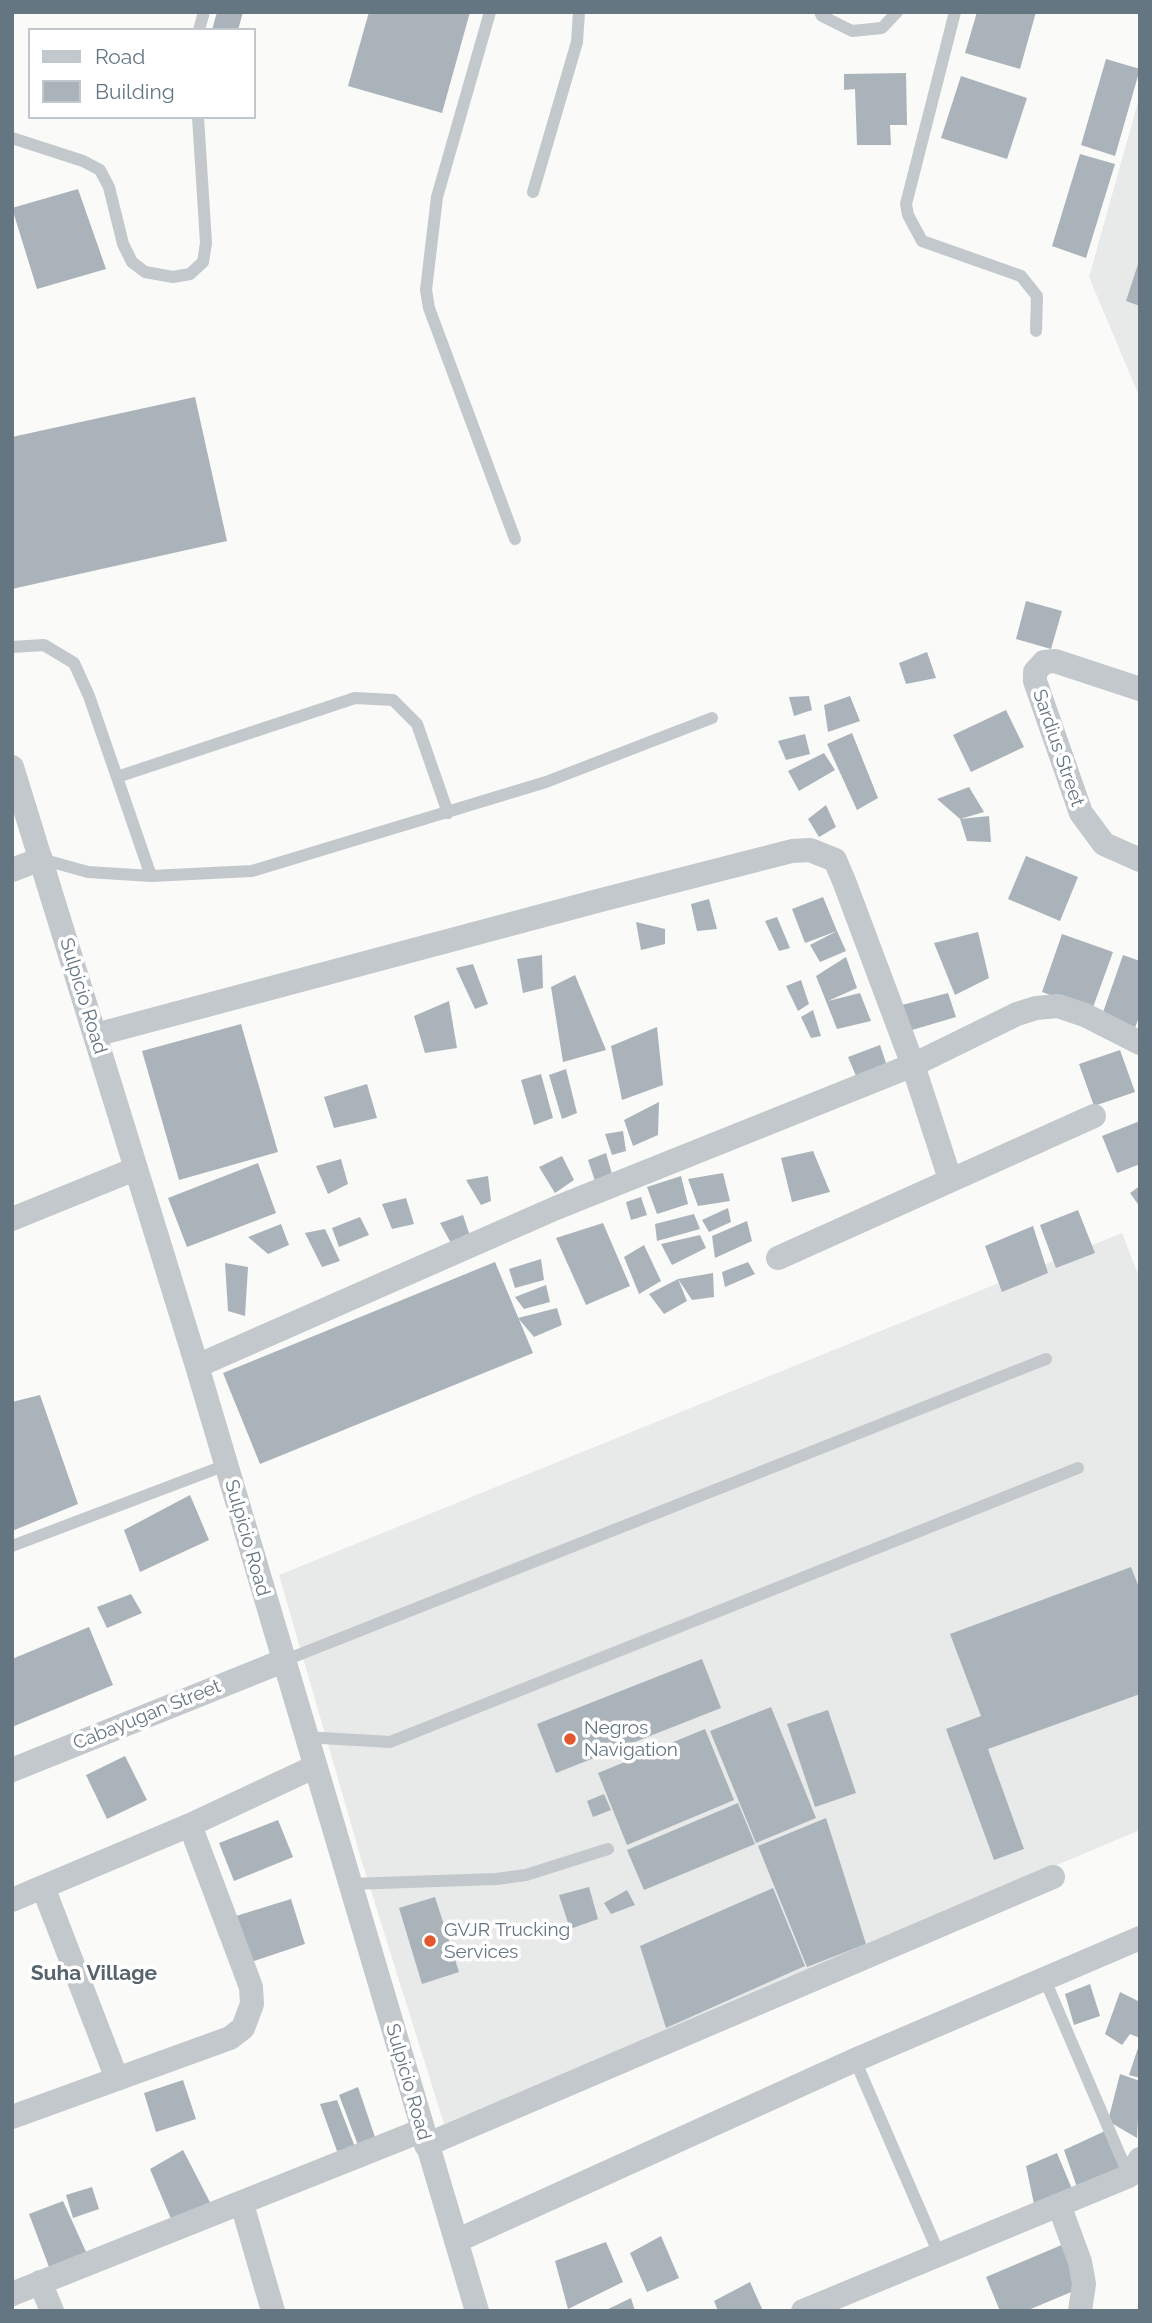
<!DOCTYPE html>
<style>
body{margin:0}
#map{position:relative;width:1152px;height:2323px;overflow:hidden;background:#fafaf8;font-family:Raleway,sans-serif}
canvas{display:block}
.frame{position:absolute;inset:0;border:14px solid #657683;pointer-events:none}
.legend{position:absolute;left:28px;top:28px;width:228px;height:91px;box-sizing:border-box;background:#fff;border:2px solid #c1c8cd;margin:0;padding:9px 12px;list-style:none;font-size:21px;color:#657683}
.legend li{display:flex;align-items:center;gap:14px;height:35px}
.legend b{width:35px;border:2px solid #c1c8cd}
</style>
<div id="map">
<canvas width="1152" height="2323"></canvas>
<div class="frame"></div>
<ul class="legend">
<li><b style="height:9px;background:#c3c8cc"></b>Road</li>
<li><b style="height:19px;background:#aab3b9"></b>Building</li>
</ul>
</div>
<script>
const c = document.querySelector('canvas').getContext('2d');
c.lineJoin = 'round';
function fillPath(path, color) {
  c.fillStyle = color;
  c.fill(path, 'evenodd');
}
function poly(rows) {
  const path = new Path2D();
  for (const r of rows) {
    path.moveTo(r[0], r[1]);
    for (let i = 2; i < r.length; i += 2) path.lineTo(r[i], r[i + 1]);
  }
  return path;
}
function stroke(path, color, width, dash) {
  c.strokeStyle = color;
  c.lineWidth = width;
  c.lineCap = dash ? 'butt' : 'round';
  c.setLineDash(dash || []);
  c.stroke(path);
}
function drawText(font, color, halo, rows, align = 'center') {
  c.font = font + ' Raleway,sans-serif';
  c.lineWidth = 7;
  c.setLineDash([]);
  c.textBaseline = 'middle';
  c.strokeStyle = halo;
  c.fillStyle = color;
  for (const [text, x, y, turn = 0] of rows) {
    c.save();
    c.translate(x, y);
    c.rotate((+turn || 0) * Math.PI / 180);
    c.textAlign = isNaN(turn) ? turn : align;
    if (halo) c.strokeText(text, 0, 0);
    c.fillText(text, 0, 0);
    c.restore();
  }
}
fillPath(poly([
 [1140,95,1140,398,1089,277],
 [1122,1233,1140,1279,1140,1830,444,2124,362,1862,279,1575]
]), '#e8e9e9');
fillPath(poly([
 [217,12,243,12,238,30,212,30],
 [369,12,470,12,442,113,348,86],
 [977,12,1036,12,1020,69,965,53],
 [1106,59,1140,69,1115,156,1081,145],
 [906,73,907,125,890,125,891,145,857,145,855,89,844,90,844,74],
 [961,76,1027,98,1007,159,941,138],
 [1080,154,1115,164,1086,258,1052,246],
 [78,189,106,269,37,289,12,208],
 [1139,261,1140,261,1140,306,1126,301],
 [195,397,227,541,12,589,12,437],
 [1026,601,1062,611,1051,649,1016,639],
 [927,652,936,678,906,684,899,663],
 [809,696,812,710,794,716,789,697],
 [850,696,860,721,828,732,824,705],
 [1006,710,1024,747,971,772,953,735],
 [852,733,878,798,857,810,827,744],
 [805,734,810,754,786,760,778,741],
 [824,753,835,770,799,791,788,771],
 [969,787,984,812,960,819,937,799],
 [826,805,836,827,819,837,808,819],
 [989,816,991,842,967,841,960,819],
 [1026,856,1078,877,1060,921,1008,899],
 [823,897,837,931,805,943,792,909],
 [709,899,717,929,697,931,691,904],
 [777,917,790,948,779,951,765,921],
 [636,922,665,929,665,944,641,950],
 [837,931,846,951,820,962,810,945],
 [978,932,989,978,955,995,934,943],
 [1062,934,1113,952,1092,1010,1042,992],
 [542,955,543,988,523,993,517,959],
 [1123,955,1140,961,1140,1015,1134,1030,1101,1018],
 [846,957,857,988,828,1001,860,993,871,1021,837,1029,816,976],
 [473,964,488,1004,475,1009,456,968],
 [575,975,606,1050,563,1062,551,987],
 [801,980,809,1004,798,1011,786,986],
 [948,993,956,1017,912,1030,902,1005],
 [449,1001,457,1048,425,1053,414,1016],
 [813,1010,821,1036,811,1038,801,1017],
 [241,1024,278,1152,179,1180,142,1051],
 [657,1027,663,1085,622,1100,611,1046],
 [880,1045,889,1072,859,1083,848,1057],
 [1120,1050,1135,1092,1094,1106,1079,1064],
 [566,1069,577,1113,562,1119,549,1075],
 [541,1074,553,1118,534,1125,521,1080],
 [367,1084,377,1118,334,1128,324,1097],
 [659,1102,658,1135,633,1146,624,1120],
 [1140,1121,1140,1164,1117,1173,1102,1136],
 [623,1131,626,1151,612,1155,605,1134],
 [813,1151,830,1192,792,1202,781,1158],
 [606,1153,614,1181,597,1187,588,1160],
 [562,1156,574,1180,555,1193,539,1167],
 [341,1159,348,1184,328,1194,316,1166],
 [258,1163,276,1213,187,1247,168,1198],
 [723,1173,730,1201,698,1206,688,1179],
 [488,1176,491,1201,481,1205,466,1180],
 [681,1176,688,1204,657,1214,647,1187],
 [1140,1186,1140,1207,1130,1193],
 [641,1197,647,1215,631,1220,626,1202],
 [406,1198,414,1224,392,1229,382,1204],
 [728,1208,731,1222,709,1232,702,1220],
 [1078,1210,1095,1253,1056,1268,1040,1225],
 [694,1214,700,1229,657,1241,655,1224],
 [463,1215,470,1236,452,1245,440,1223],
 [360,1217,369,1235,339,1247,332,1228],
 [747,1221,752,1241,715,1258,712,1236],
 [603,1223,630,1286,586,1305,556,1238],
 [281,1224,289,1245,268,1254,248,1237],
 [1033,1226,1048,1273,1002,1292,985,1246],
 [325,1229,340,1261,322,1267,305,1233],
 [700,1235,706,1248,672,1265,661,1244],
 [644,1245,661,1281,639,1294,624,1257],
 [541,1259,544,1280,515,1288,509,1269],
 [495,1262,533,1353,260,1464,223,1373],
 [748,1262,755,1274,725,1287,722,1272],
 [225,1263,248,1267,245,1316,228,1311],
 [713,1273,714,1297,692,1300,678,1279,687,1301,664,1314,649,1294,678,1279],
 [546,1285,550,1302,524,1309,515,1297],
 [557,1308,562,1325,534,1337,518,1318],
 [40,1395,78,1504,12,1531,12,1402],
 [190,1495,209,1540,140,1572,124,1530],
 [1131,1567,1140,1590,1140,1694,988,1749,1024,1849,994,1860,946,1729,981,1716,950,1634],
 [131,1594,142,1613,107,1628,97,1607],
 [89,1627,113,1685,12,1727,12,1659],
 [702,1659,721,1708,556,1773,537,1724],
 [771,1707,816,1818,756,1843,710,1731],
 [828,1710,856,1793,815,1807,787,1724],
 [705,1729,734,1800,627,1845,598,1773],
 [125,1756,147,1800,107,1819,86,1775],
 [604,1794,611,1810,593,1817,587,1801],
 [738,1803,755,1844,644,1890,627,1850],
 [826,1818,866,1944,807,1967,758,1846],
 [278,1820,293,1857,234,1881,219,1843],
 [589,1887,598,1919,570,1929,559,1895],
 [773,1888,805,1966,666,2028,640,1946],
 [627,1890,635,1905,611,1914,604,1903],
 [435,1897,459,1972,422,1984,399,1908],
 [291,1899,305,1944,251,1962,236,1916],
 [1090,1984,1100,2016,1074,2025,1065,1994],
 [1120,1992,1140,2002,1140,2038,1130,2034,1122,2045,1105,2034],
 [1139,2045,1140,2045,1140,2078,1129,2075],
 [1120,2074,1140,2081,1137,2138,1108,2121],
 [183,2080,196,2119,156,2132,144,2093],
 [358,2087,376,2140,359,2148,339,2095],
 [337,2100,355,2147,337,2151,320,2104],
 [1105,2131,1123,2175,1079,2193,1064,2150],
 [183,2150,214,2210,174,2226,150,2169],
 [1057,2153,1072,2189,1034,2204,1026,2166],
 [92,2187,99,2209,73,2218,66,2195],
 [63,2201,87,2254,49,2267,29,2214],
 [661,2236,679,2278,647,2292,630,2253],
 [606,2242,623,2282,568,2309,555,2261],
 [1064,2244,1076,2290,1026,2311,1000,2311,986,2277],
 [750,2282,763,2311,718,2311,714,2301],
 [631,2298,635,2311,604,2311]
]), '#aab3b9');
stroke(poly([
 [490,12,437,197,426,290,429,308,515,539],
 [820,12,822,16,852,31,882,28,897,12],
 [955,12,906,204,908,215,922,241,1021,276,1037,296,1036,331],
 [199,30,204,12],
 [12,138,83,161,100,170,109,187,123,244,132,262,145,272,173,277,190,274,203,262,206,243,198,117],
 [533,192,577,42,579,12],
 [12,647,44,645,74,663,89,696,151,876],
 [117,777,355,698,393,700,417,724,448,813],
 [41,859,88,872,151,876,252,871,546,782,712,718],
 [12,1546,226,1465],
 [283,1661,1046,1359],
 [305,1737,390,1742,1078,1468],
 [350,1884,496,1879,526,1875,608,1849],
 [1045,1980,1129,2176],
 [855,2060,939,2254]
]), '#c3c8cc', 12);
stroke(poly([
 [1140,689,1055,661,1044,662,1035,672,1035,681,1081,813,1104,844,1140,860],
 [12,767,197,1366,477,2311],
 [12,870,41,859],
 [95,1035,601,900,792,851,810,850,835,860,844,881,913,1065,950,1179],
 [12,1219,135,1169],
 [778,1258,1094,1116],
 [197,1366,556,1208,913,1065,1017,1014,1036,1008,1058,1006,1085,1015,1140,1043],
 [12,1770,283,1661],
 [43,1887,117,2079],
 [12,1900,190,1825,314,1767],
 [12,2117,230,2038,243,2028,252,2004,251,1987,190,1825],
 [426,2145,1053,1877],
 [242,2204,273,2311],
 [1059,2205,1080,2262,1084,2284,1080,2311],
 [456,2241,855,2060,1140,1938],
 [40,2282,52,2311],
 [12,2294,423,2130],
 [803,2311,1129,2176,1140,2159]
]), '#c3c8cc', 24);
for (const [x, y, r, color] of [
 [570,1739,7,"#e4572e"],
 [430,1941,7,"#e4572e"]
]) {
  const dot = new Path2D();
  dot.arc(x, y, r, 0, 2 * Math.PI);
  c.fillStyle = color;
  c.fill(dot);
  stroke(dot, '#fff', 2.5);
}
drawText('19px', '#657683', '#fff', [
 ["Sardius Street",1058,748,71],
 ["Sulpicio Road",83,996,73],
 ["Sulpicio Road",247,1538,74],
 ["Cabayugan Street",147,1715,-22],
 ["Sulpicio Road",408,2082,74]
]);
drawText('19px', '#657683', '#fff', [
 ["Negros",584,1728],
 ["Navigation",584,1750],
 ["GVJR Trucking",444,1930],
 ["Services",444,1952]
], 'left');
drawText('bold 21px', '#57646e', '#fff', [
 ["Suha Village",94,1974]
]);
</script>
